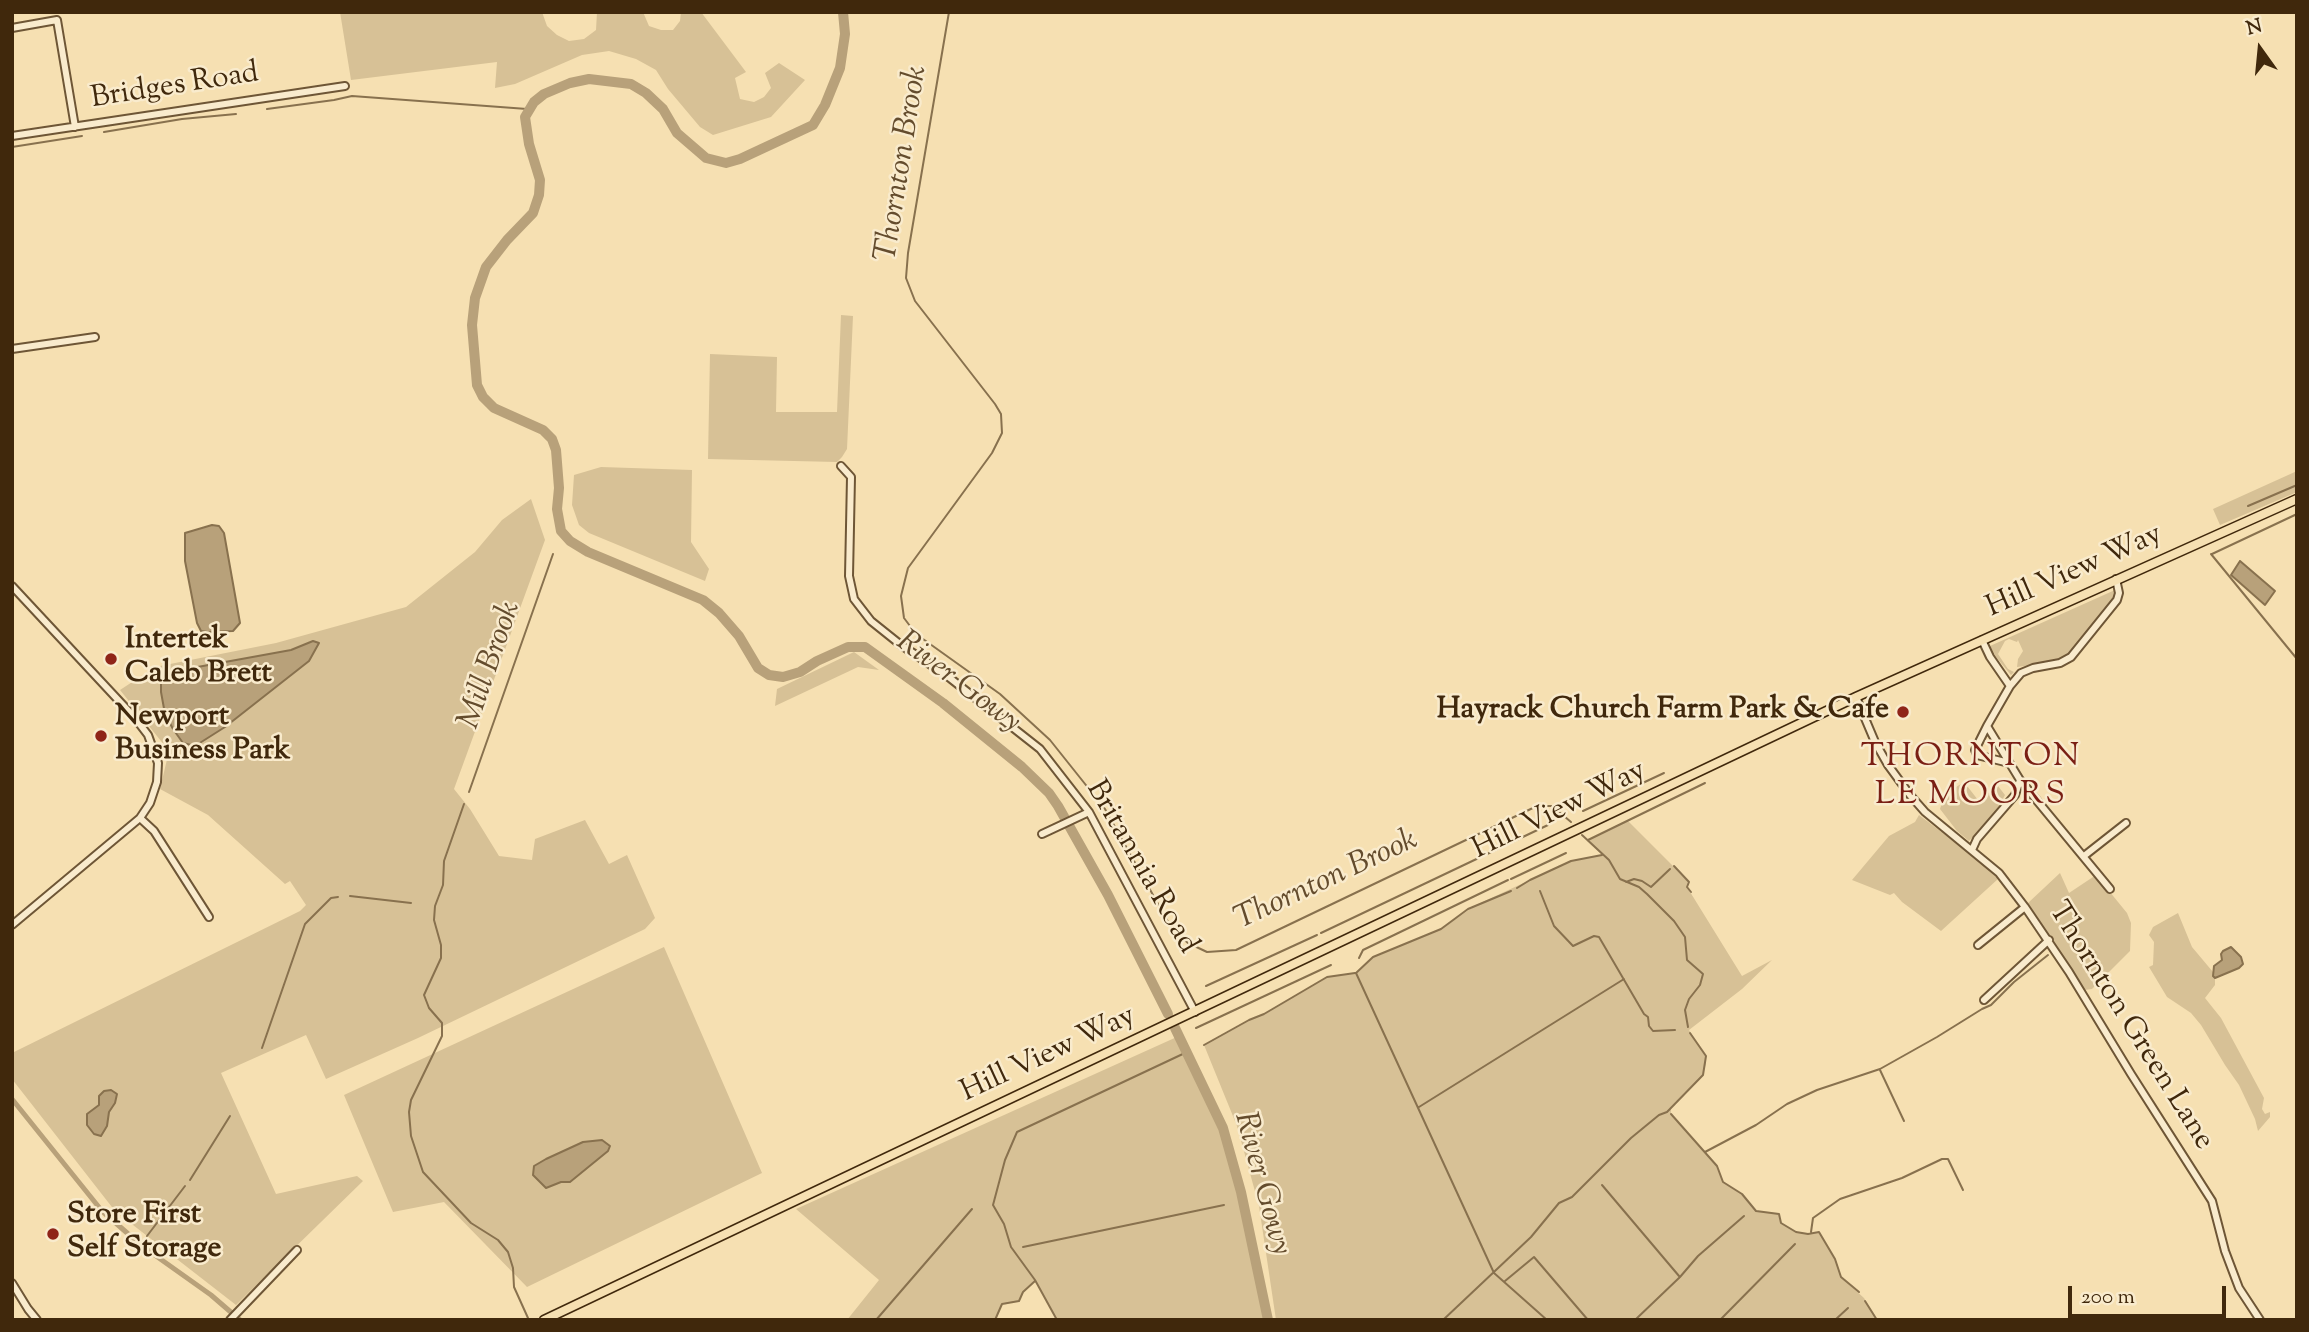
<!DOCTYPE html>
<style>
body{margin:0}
#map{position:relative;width:2309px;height:1332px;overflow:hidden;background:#f6e0b2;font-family:"Sorts Mill Goudy",serif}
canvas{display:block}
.frame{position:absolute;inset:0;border:14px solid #40280c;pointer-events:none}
.north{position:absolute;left:2225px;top:14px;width:70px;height:70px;-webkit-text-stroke:5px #f9ebcd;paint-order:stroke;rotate:345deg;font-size:19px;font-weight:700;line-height:28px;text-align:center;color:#40280c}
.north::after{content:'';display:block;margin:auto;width:24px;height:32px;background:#40280c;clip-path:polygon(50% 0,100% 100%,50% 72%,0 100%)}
.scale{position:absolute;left:2068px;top:1286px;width:158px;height:32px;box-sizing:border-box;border:4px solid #40280c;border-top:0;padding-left:9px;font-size:21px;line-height:24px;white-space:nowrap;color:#40280c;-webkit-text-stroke:5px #f9ebcd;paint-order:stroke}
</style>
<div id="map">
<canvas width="2309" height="1332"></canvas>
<div class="frame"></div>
<div class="north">N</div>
<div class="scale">200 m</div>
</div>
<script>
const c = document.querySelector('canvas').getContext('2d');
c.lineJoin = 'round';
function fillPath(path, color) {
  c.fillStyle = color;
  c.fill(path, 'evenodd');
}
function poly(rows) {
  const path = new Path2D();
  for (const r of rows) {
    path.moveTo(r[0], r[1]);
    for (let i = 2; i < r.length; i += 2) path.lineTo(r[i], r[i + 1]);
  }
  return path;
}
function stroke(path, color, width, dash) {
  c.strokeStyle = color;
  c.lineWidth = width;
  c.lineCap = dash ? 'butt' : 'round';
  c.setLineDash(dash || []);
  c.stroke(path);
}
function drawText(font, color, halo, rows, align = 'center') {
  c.font = font + ' "Sorts Mill Goudy",serif';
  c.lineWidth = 5;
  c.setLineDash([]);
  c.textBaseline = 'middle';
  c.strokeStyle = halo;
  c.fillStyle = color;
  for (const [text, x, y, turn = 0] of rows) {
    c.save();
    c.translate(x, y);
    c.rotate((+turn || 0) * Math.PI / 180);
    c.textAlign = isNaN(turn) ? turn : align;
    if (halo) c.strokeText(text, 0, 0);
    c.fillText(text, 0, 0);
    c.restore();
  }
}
fillPath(poly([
 [340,12,542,12,547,26,557,35,569,41,584,39,596,30,597,12,643,12,649,26,661,30,673,30,680,21,681,12,701,12,746,72,735,78,740,99,754,102,764,97,771,88,765,73,779,63,805,80,771,117,713,135,700,127,668,89,656,70,636,59,609,51,582,55,515,84,495,88,497,62,351,80],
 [841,315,853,316,847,449,842,457,837,462,708,459,710,354,777,357,776,412,837,412],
 [601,467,692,470,691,542,709,569,705,581,589,533,579,525,572,505,574,475],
 [2297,471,2297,492,2220,525,2213,509],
 [531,499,545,540,454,789,470,809,499,856,532,860,535,839,585,820,609,864,627,855,655,918,645,929,418,1038,326,1079,306,1035,221,1073,276,1194,357,1176,363,1181,236,1305,115,1211,12,1079,12,1053,300,911,306,905,290,881,285,884,208,815,160,789,169,751,120,690,155,667,276,643,406,607,475,552,502,520],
 [2115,590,2115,599,2068,656,2053,662,2017,667,2018,659,2023,651,2018,640,2017,642,2009,639,2005,641,1998,654,2008,669,2014,672,2011,675,1996,657,1990,646],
 [854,652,879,670,858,667,775,706,777,689],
 [1964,782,1978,800,1998,786,2005,795,1994,816,1969,841,1957,831,1940,809,1945,794],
 [1919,815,1980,861,1998,879,1941,931,1902,902,1894,893,1890,895,1852,880,1889,836,1915,822],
 [1628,821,1689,882,1687,887,1742,976,1772,960,1742,989,1689,1030,1706,1056,1706,1063,1703,1075,1671,1107,1671,1114,1717,1166,1723,1182,1742,1194,1756,1211,1779,1214,1781,1223,1796,1232,1808,1234,1819,1232,1835,1259,1841,1277,1864,1298,1877,1320,1276,1320,1259,1206,1237,1126,1204,1045,1249,1020,1264,1014,1327,977,1356,973,1373,957,1441,929,1476,905,1571,861,1602,855,1587,841],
 [2060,873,2069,893,2096,875,2127,913,2131,923,2130,951,2092,989,2084,990,2028,903],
 [2178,913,2192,947,2213,972,2215,978,2215,985,2205,998,2221,1018,2264,1098,2262,1109,2265,1114,2270,1112,2270,1117,2258,1131,2255,1119,2239,1085,2225,1065,2201,1025,2191,1013,2167,997,2149,967,2153,965,2154,942,2149,935,2153,927],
 [664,947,762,1173,527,1287,444,1202,393,1212,344,1095],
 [1179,1036,1223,1128,1241,1192,1268,1320,1057,1320,1035,1280,1023,1292,1019,1301,1002,1304,995,1320,847,1320,879,1280,796,1209]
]), '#d7c196');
const water = poly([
 [212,525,219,526,224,533,240,623,233,631,207,632,201,631,197,623,185,561,185,533,212,525],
 [2240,561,2275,591,2265,605,2231,575,2240,561],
 [313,641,319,643,309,661,225,727,195,746,183,743,173,729,165,714,161,692,161,683,165,677,181,670,291,650,313,641],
 [2231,947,2241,957,2243,964,2239,968,2215,978,2213,976,2214,966,2222,960,2221,954,2223,951,2231,947],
 [111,1090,117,1094,115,1103,109,1112,107,1126,101,1136,94,1134,87,1125,87,1114,99,1105,99,1096,104,1091,111,1090],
 [602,1140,610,1146,608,1151,570,1182,561,1182,546,1188,533,1175,534,1166,546,1159,583,1142,602,1140]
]);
fillPath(water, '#b8a17a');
stroke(water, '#88714e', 2);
stroke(poly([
 [949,12,908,253,906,278,915,301,995,404,1001,414,1002,433,992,453,908,568,901,596,904,618,916,634,1000,694,1050,740,1105,809,1172,929,1188,943,1207,952,1236,950,1537,806,1552,806,1571,822],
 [267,109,334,100,352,96,527,109],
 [104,132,182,119,236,114],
 [12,147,82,136],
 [2248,506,2297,485],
 [2211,554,2297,659],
 [2212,554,2297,514],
 [469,792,553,554],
 [464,804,444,861,443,885,435,906,434,920,441,945,441,958,424,995,429,1008,442,1023,442,1036,411,1100,409,1112,411,1136,423,1172,471,1223,498,1240,508,1252,513,1268,514,1287,528,1318],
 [1583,811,1664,773],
 [1582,835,1609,860,1620,879,1639,887,1647,894,1674,921,1685,937,1687,960,1703,974,1700,985,1689,999,1685,1010,1688,1027],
 [1588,840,1705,783],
 [1674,866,1689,882,1687,887,1691,892],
 [1511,879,1566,853],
 [1626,882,1634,879,1642,881,1651,887,1670,869],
 [1517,888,1530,880,1571,861,1602,855],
 [1511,891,1468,909,1441,929,1373,957,1356,973,1494,1273,1547,1320],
 [1540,891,1554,926,1573,946,1594,936,1599,937,1644,1014,1648,1017,1649,1026,1653,1031,1675,1030],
 [350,896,411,903],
 [1321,933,1548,825],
 [1359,958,1363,950,1508,880],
 [1206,986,1317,935],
 [1196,1028,1331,965],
 [1204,1045,1249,1020,1264,1014,1327,977,1355,973],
 [262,1048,305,924,331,898,338,897],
 [1880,1070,1904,1121],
 [1419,1107,1624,979],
 [1671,1114,1717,1166,1723,1182,1742,1194,1756,1211,1779,1214,1781,1223,1796,1232,1808,1234,1819,1232,1835,1259,1841,1277,1859,1292],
 [1705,1152,1756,1125,1787,1104,1817,1090,1880,1069,1937,1037,1982,1009,1991,1005,2014,982,2048,955],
 [190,1180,230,1116],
 [1602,1185,1679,1276],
 [1811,1232,1813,1218,1840,1199,1902,1178,1942,1159,1948,1159,1963,1190],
 [147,1236,185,1186],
 [1023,1247,1224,1205],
 [1505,1281,1534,1257,1588,1320],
 [1865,1301,1877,1320],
 [876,1320,972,1209],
 [995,1320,1002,1304,1019,1301,1023,1292,1035,1281],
 [1057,1320,1035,1280,1011,1247,1004,1224,993,1205,1005,1160,1017,1132,1187,1052],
 [1443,1320,1531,1237,1559,1203,1572,1197,1631,1138,1659,1115,1667,1112,1703,1075,1706,1056,1690,1033],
 [1635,1320,1680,1277,1698,1256,1744,1216],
 [1720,1320,1795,1244],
 [1835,1320,1848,1308]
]), '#88714e', 2);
stroke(poly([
 [12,1099,102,1211,142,1246,211,1295,240,1320]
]), '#b8a17a', 5);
stroke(poly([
 [843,12,845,34,840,68,825,105,813,125,740,159,726,163,706,158,677,133,663,109,646,93,631,84,589,79,570,83,544,94,534,102,525,117,529,144,540,180,539,195,533,213,507,240,486,267,475,298,472,325,477,385,483,397,494,408,543,430,552,439,556,450,559,488,557,509,561,531,570,541,588,552,703,600,719,613,739,636,758,668,769,675,783,677,800,672,817,661,848,647,865,647,943,703,1022,767,1049,793,1058,806,1108,895,1168,1014],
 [1175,1028,1223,1128,1241,1192,1268,1320]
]), '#b8a17a', 10);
const minor = poly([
 [12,28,57,20,75,127],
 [12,136,345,86],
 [12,349,95,337],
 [841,466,851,477,849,576,854,599,871,621,901,645,946,675,1040,749,1089,812,1195,1012],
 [12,586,135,718,148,735,158,763,157,782,150,803,140,818,12,925],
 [1982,640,1990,657,2010,686],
 [1856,697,1875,742,1888,765,1910,795,1925,812,1999,873,2025,907,2069,972,2131,1074,2212,1201,2225,1251,2239,1288,2260,1320],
 [1987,726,1975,750,1977,755,2009,763],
 [140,818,154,831,209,917],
 [1042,834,1089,812],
 [1972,850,1977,839,2015,795,2020,780],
 [2084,856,2126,823],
 [2110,889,2020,780,1987,726,2010,686,2021,673,2033,668,2060,663,2071,657,2117,600,2119,593,2116,579],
 [1978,945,2025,907],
 [1984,1000,2049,940],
 [12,1283,28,1309,37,1320],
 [230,1320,297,1250]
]);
const major = poly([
 [544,1320,1856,697,2297,499]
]);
stroke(minor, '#6e5636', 10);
stroke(major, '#40280c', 11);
stroke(minor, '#f9ebcd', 6);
stroke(major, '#f6e0b2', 8);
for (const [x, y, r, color] of [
 [111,659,7,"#8f2418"],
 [1903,712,7,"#8f2418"],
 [101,736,7,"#8f2418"],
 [53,1234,7,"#8f2418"]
]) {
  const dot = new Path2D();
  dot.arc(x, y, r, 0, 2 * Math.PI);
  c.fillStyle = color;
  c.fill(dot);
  stroke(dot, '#f9ebcd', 2.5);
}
drawText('30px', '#40280c', '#f9ebcd', [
 ["Bridges Road",175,88,-9],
 ["Hill View Way",2075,573,-24],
 ["Hill View Way",1560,812,-26],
 ["Britannia Road",1140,868,60],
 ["Thornton Green Lane",2129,1027,58],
 ["Hill View Way",1049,1056,-25]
]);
drawText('bold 30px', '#40280c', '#f9ebcd', [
 ["Intertek",125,642],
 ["Caleb Brett",125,676],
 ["Hayrack Church Farm Park & Cafe",1889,712,"right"],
 ["Newport",115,719],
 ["Business Park",115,753],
 ["Store First",67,1217],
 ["Self Storage",67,1251]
], 'left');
drawText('italic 32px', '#644c2d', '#f9ebcd', [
 ["Thornton Brook",904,164,-81],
 ["Mill Brook",492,666,-71],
 ["River Gowy",957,684,37],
 ["Thornton Brook",1327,882,-25],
 ["River Gowy",1260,1184,75]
]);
c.letterSpacing = '2px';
drawText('33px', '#7a1f14', '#f9ebcd', [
 ["THORNTON",1971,759],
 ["LE MOORS",1971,797]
]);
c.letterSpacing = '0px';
</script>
